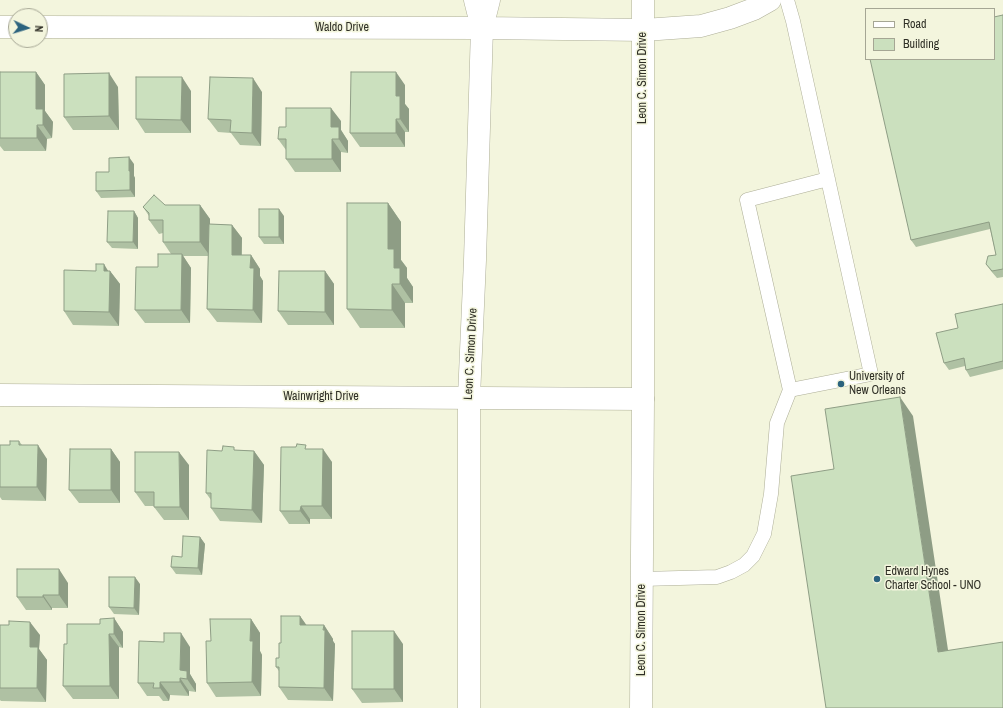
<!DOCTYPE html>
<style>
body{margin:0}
#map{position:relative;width:1003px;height:708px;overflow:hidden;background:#f3f5dd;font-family:"Archivo Narrow",sans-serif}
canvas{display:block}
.legend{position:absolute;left:865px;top:8px;width:130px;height:52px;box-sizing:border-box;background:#f3f5dd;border:1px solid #a5a694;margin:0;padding:5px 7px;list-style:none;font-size:12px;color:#2f2f26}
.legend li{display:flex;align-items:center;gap:8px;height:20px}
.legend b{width:20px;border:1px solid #a5a694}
.north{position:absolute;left:8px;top:8px;width:40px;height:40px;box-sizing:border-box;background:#f3f5dd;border:1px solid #a5a694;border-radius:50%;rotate:94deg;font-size:11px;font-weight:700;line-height:16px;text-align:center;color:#2f2f26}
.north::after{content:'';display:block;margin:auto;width:14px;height:18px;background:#2c637e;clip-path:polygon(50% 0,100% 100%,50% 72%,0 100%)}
</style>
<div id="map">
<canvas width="1003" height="708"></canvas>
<ul class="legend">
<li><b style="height:5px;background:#fff"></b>Road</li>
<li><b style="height:11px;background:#cbe0be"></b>Building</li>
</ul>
<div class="north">N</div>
</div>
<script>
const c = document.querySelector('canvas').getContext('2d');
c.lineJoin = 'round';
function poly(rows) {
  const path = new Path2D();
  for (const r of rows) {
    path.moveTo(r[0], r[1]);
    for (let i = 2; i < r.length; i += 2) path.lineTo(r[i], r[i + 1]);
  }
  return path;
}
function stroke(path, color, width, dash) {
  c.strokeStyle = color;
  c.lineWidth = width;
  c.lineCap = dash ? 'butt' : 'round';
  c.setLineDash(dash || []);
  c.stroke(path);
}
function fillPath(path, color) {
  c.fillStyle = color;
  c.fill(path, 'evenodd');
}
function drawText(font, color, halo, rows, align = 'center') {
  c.font = font + ' "Archivo Narrow",sans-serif';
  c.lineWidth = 3;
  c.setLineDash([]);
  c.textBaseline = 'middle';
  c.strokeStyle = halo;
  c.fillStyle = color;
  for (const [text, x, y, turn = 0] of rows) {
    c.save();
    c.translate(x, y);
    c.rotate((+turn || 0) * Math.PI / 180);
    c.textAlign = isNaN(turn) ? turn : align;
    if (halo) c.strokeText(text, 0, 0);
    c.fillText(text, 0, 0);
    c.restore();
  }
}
const service = poly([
 [790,390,747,200,828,179],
 [642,579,717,577,731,572,744,565,753,556,764,534,771,494,777,423,790,390,871,374,793,21,787,0]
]);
const minor = poly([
 [475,0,482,28],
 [0,27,16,27],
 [40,27,482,28,644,30,701,26,730,18,754,9,770,0],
 [0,395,643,399]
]);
const secondary = poly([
 [469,708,469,397,475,260,482,28,489,0],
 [641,708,643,399,643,0]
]);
stroke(service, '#adae97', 15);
stroke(minor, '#adae97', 23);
stroke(secondary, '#adae97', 23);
stroke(service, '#fff', 14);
stroke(minor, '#fff', 22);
stroke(secondary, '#fff', 22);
fillPath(poly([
 [1003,15,1003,277,997,278,991,271,986,264,996,255,990,229,916,247,911,240],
 [0,72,36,72,45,85,45,111,53,122,52,138,47,139,46,151,4,151,0,146],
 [405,85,405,104,409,109,409,132,405,132,405,147,360,147,350,133],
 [118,87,119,130,73,130,64,117],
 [191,91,191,133,145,133,136,119],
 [262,92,261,146,240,145,231,133,218,132,208,119],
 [341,121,341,130,348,141,348,153,341,152,341,172,295,172,286,159,286,150,278,139,286,127],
 [134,164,134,176,135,178,135,197,101,198,96,191,109,172],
 [388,203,401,222,401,260,407,268,407,278,413,287,413,303,405,303,405,328,360,328,347,309],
 [165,205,200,205,210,219,210,224,232,225,242,238,242,255,251,255,260,269,260,276,263,281,262,323,217,322,207,309,208,256,183,256,191,268,190,323,145,323,135,310,158,267,171,254,163,242,163,233,159,234,149,220,149,216,143,207],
 [134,211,138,218,138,249,112,248,107,242],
 [284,216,284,244,264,244,259,237],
 [108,271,110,271,120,284,119,326,73,325,64,311],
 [325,271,334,284,334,325,288,325,278,311],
 [1003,304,1003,369,970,377,966,370,965,366,949,370,944,363,958,328],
 [19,441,22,445,47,459,46,501,2,500,0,497,0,445,10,445],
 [111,449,120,462,120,503,79,503,69,490],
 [308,449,332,462,332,519,310,519,310,524,289,524,280,511],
 [237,450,254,451,264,465,262,523,220,521,211,508,211,500,206,493,222,451],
 [189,465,189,520,164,520,154,507,154,506,145,506,135,492],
 [200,537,205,544,202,575,176,574,171,567,182,557],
 [68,583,68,608,52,608,52,610,26,610,17,597],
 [140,584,139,615,114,614,109,607],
 [300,616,306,625,324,625,333,639,333,641,335,644,333,701,288,700,279,687,279,671,276,667,279,658,281,643],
 [114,618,123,632,123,648,119,647,119,699,73,699,63,686,67,644,100,624],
 [251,619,260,633,260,651,262,655,261,696,216,697,207,683],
 [0,625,40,635,39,649,47,660,46,702,1,701,0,700],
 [403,644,403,702,362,703,352,689],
 [190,647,190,674,196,684,196,692,189,691,189,696,170,695,169,701,163,701,159,696,147,696,138,683]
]), '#afc1a3');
fillPath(poly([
 [36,72,45,85,45,111,53,122,52,138,43,125,36,109],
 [396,72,405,85,405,104,409,109,409,132,400,119,396,96],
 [109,73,118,87,119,130,109,116],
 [182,77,191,91,191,133,181,120],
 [253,78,262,92,261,146,252,133],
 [331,108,341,121,341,130,348,141,348,153,331,127],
 [396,119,405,132,405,147,396,133],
 [37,125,47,139,46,151,37,138],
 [332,139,341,152,341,172,332,159],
 [129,157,134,164,134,176,135,178,135,197,130,190,129,171],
 [388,203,401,222,401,260,407,268,407,278,413,287,413,303,400,284,394,268,388,249],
 [200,205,210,219,210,256,200,242],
 [279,209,284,216,284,244,279,237],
 [134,211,138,218,138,249,133,242],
 [232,225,242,238,241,268,232,255],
 [182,254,191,268,190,323,181,310],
 [251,255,260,269,260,276,263,281,262,323,253,310,250,268],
 [104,264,110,274,110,271,120,284,119,326,109,312,104,271],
 [325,271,334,284,334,325,325,312],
 [392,284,405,303,405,328,392,310],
 [900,397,913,416,951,670,938,652],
 [38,445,47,459,46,501,37,487],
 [111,449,120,462,120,503,111,490],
 [323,449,332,462,332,519,322,506],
 [254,451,264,465,262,523,252,510],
 [179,452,189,465,189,520,180,507],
 [301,506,310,519,310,524,300,511],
 [200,537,205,544,202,575,198,568],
 [59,569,68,583,68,608,59,595],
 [135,577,140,584,139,615,134,608],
 [43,595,52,608,52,610,43,597],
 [300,616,310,630,300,625],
 [114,618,123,632,123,648,114,634],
 [251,619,260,633,260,651,262,655,261,696,252,682,250,641],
 [30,622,40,635,39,649,47,660,46,702,37,688,30,647],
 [324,625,333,639,333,641,335,644,333,701,324,688],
 [394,631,403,644,403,702,394,689],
 [181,633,190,647,190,674,196,684,196,692,187,679,180,670],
 [109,634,119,647,119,699,110,686],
 [180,678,189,691,189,696,180,682],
 [160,682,170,695,169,701,160,688]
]), '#8e9d85');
const building = poly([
 [1003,15,1003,269,992,271,986,264,988,256,996,255,989,222,911,240,870,59,994,59,994,17,1003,15],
 [0,72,36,72,36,109,43,109,43,125,37,125,37,138,0,138,0,72],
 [351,72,396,72,396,96,400,96,400,119,396,119,396,133,350,133,351,72],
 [109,73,109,116,64,117,64,74,109,73],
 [136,77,182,77,181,120,136,119,136,77],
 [210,77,253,78,252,133,230,132,231,120,208,119,210,77],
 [286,108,331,108,331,127,339,127,339,139,332,139,332,159,286,159,286,139,278,139,279,127,286,127,286,108],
 [129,157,129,171,130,171,130,190,96,191,96,172,109,172,109,158,129,157],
 [154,195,165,205,200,205,200,242,163,242,163,220,149,220,149,213,143,207,154,195],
 [347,203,388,203,388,249,394,249,394,268,400,268,400,284,392,284,392,310,347,309,347,203],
 [259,209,279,209,279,237,259,237,259,209],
 [108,211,134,211,133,242,107,242,108,211],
 [209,224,232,225,232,255,251,255,250,268,254,268,253,310,207,309,209,224],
 [158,254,182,254,181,310,135,310,136,267,158,267,158,254],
 [96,264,104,264,104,271,110,271,109,312,64,311,64,270,96,271,96,264],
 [279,271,325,271,325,312,278,311,279,271],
 [1003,304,1003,361,966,370,964,358,944,363,936,333,958,328,955,314,1003,304],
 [900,397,938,652,1003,642,1003,708,826,708,791,476,834,469,825,409,900,397],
 [10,441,19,441,19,445,38,445,37,487,0,487,0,445,10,445,10,441],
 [297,444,306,445,305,449,323,449,322,506,301,506,300,511,280,511,281,447,296,447,297,444],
 [223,446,234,447,234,450,254,451,252,510,211,508,211,493,206,493,207,450,222,451,223,446],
 [70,449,111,449,111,490,69,490,70,449],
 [135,452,179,452,180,507,154,507,154,492,135,492,135,452],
 [183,536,200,537,198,568,171,567,172,556,182,557,183,536],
 [17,569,59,569,59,595,43,595,43,597,17,597,17,569],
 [109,577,135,577,134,608,109,607,109,577],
 [281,616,300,616,300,625,324,625,323,630,325,630,324,688,279,687,279,667,276,667,276,658,279,658,279,643,281,643,281,616],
 [114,618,114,634,109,634,110,686,63,686,64,644,67,644,67,624,100,624,100,619,114,618],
 [210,619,251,619,250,641,253,641,252,682,207,683,206,641,211,641,210,619],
 [9,621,30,622,30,647,38,647,37,688,0,688,0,625,9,625,9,621],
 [352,631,394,631,394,689,352,689,352,631],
 [164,633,181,633,180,670,187,671,187,679,180,678,180,682,160,682,160,688,153,688,154,683,138,683,139,641,164,642,164,633]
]);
fillPath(building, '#cbe0be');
stroke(building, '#8e9d85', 1);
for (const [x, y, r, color] of [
 [841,384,4,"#2c637e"],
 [877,579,4,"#2c637e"]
]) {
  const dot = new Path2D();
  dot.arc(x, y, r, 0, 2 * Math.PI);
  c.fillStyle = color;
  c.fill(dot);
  stroke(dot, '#f3f5dd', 1.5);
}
drawText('12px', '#2f2f26', '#f3f5dd', [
 ["Waldo Drive",342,28],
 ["Leon C. Simon Drive",643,78,-90],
 ["Leon C. Simon Drive",471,354,-87],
 ["Wainwright Drive",321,397],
 ["Leon C. Simon Drive",642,630,-90]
]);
drawText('12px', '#2f2f26', '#f3f5dd', [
 ["University of",849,377],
 ["New Orleans",849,391],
 ["Edward Hynes",885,572],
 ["Charter School - UNO",885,586]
], 'left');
</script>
